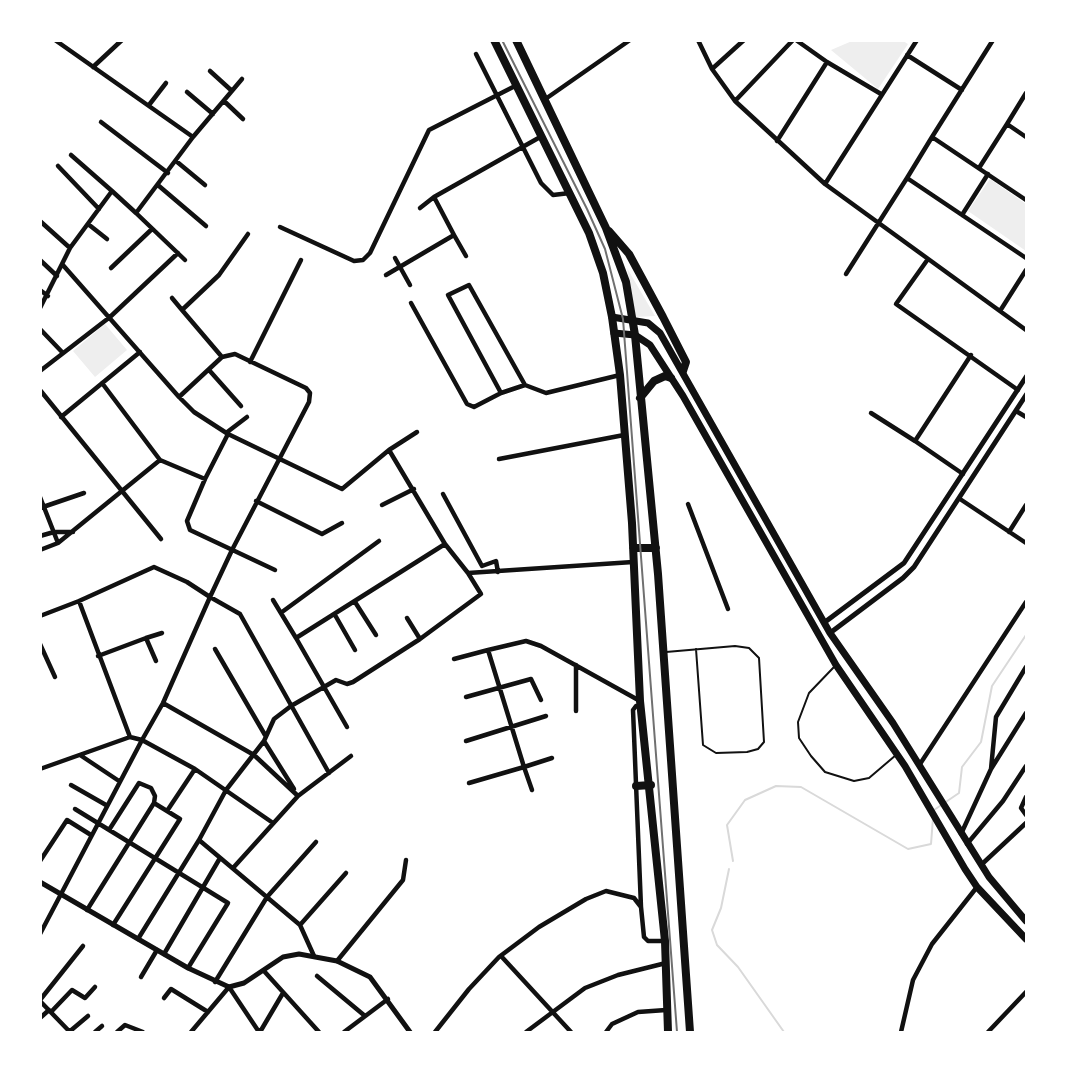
<!DOCTYPE html>
<style>
body{margin:0}
#map{position:relative;width:1067px;height:1073px;overflow:hidden;background:#fff;font-family:"DejaVu Sans",sans-serif}
canvas{display:block}
.frame{position:absolute;inset:0;border:42px solid #fff;pointer-events:none}
</style>
<div id="map">
<canvas width="1067" height="1073"></canvas>
<div class="frame"></div>
</div>
<script>
const c = document.querySelector('canvas').getContext('2d');
c.lineJoin = 'round';
function fillPath(path, color) {
  c.fillStyle = color;
  c.fill(path, 'evenodd');
}
function poly(rows) {
  const path = new Path2D();
  for (const r of rows) {
    path.moveTo(r[0], r[1]);
    for (let i = 2; i < r.length; i += 2) path.lineTo(r[i], r[i + 1]);
  }
  return path;
}
function stroke(path, color, width, dash) {
  c.strokeStyle = color;
  c.lineWidth = width;
  c.lineCap = dash ? 'butt' : 'round';
  c.setLineDash(dash || []);
  c.stroke(path);
}
fillPath(poly([
 [852,41,903,41,908,44,878,89,831,50],
 [990,179,1026,204,1026,251,968,211],
 [627,268,655,316,636,317],
 [105,324,127,350,95,377,73,351]
]), '#eee');
stroke(poly([
 [934,810,959,793,962,767,981,742,992,686,1026,635],
 [733,861,727,825,745,800,776,786,801,787,908,849,931,844,933,818],
 [729,869,721,908,712,930,717,945,738,967,784,1032]
]), '#d9d9d9', 2);
stroke(poly([
 [666,652,735,646,749,648,759,658,764,742,758,749,747,752,716,753,703,745,696,649],
 [834,667,809,693,798,722,799,738,811,756,825,772,854,781,869,778,896,755]
]), '#111', 2);
stroke(poly([
 [55,40,193,137],
 [698,40,712,69,735,101,825,184,1026,330],
 [796,40,827,62],
 [993,40,932,137,1026,200],
 [476,54,541,183,553,195,570,193],
 [907,55,962,90],
 [93,67,122,40],
 [712,69,744,40],
 [210,71,232,91],
 [187,92,213,114],
 [1026,93,1007,124,1026,137],
 [544,100,630,40],
 [224,101,243,119],
 [735,101,793,40],
 [149,105,166,83],
 [101,122,168,173],
 [932,137,907,178,1026,258],
 [777,141,827,62,881,94],
 [71,155,112,191],
 [176,161,205,185],
 [58,166,99,209],
 [979,168,1007,124],
 [825,184,917,40],
 [159,186,206,226],
 [420,208,434,197],
 [136,213,185,260],
 [962,215,988,174],
 [40,221,70,248],
 [88,224,107,239],
 [280,227,354,261,363,260,370,253,429,130,517,85],
 [248,234,219,275,182,310,222,357,235,354,306,388,310,393,309,402,232,550,210,597,163,703,142,740,130,737,79,601,154,567,187,582,210,597,240,614,329,773],
 [454,235,466,256],
 [395,258,410,285],
 [928,259,896,304,1018,390],
 [40,260,57,276],
 [62,264,179,397,222,357],
 [111,268,152,229],
 [846,274,907,178],
 [386,275,454,235,434,197,542,136],
 [40,290,48,296],
 [172,298,182,310],
 [411,303,467,404,474,407,501,393,525,385],
 [40,308,70,248,112,191,136,213,193,137,242,79],
 [1000,311,1026,270],
 [40,329,62,352],
 [250,362,301,260],
 [209,370,241,406],
 [40,371,110,317,178,253],
 [102,383,160,460],
 [40,390,161,539],
 [501,393,448,295,469,285,525,385,546,393,620,375],
 [179,397,194,412,228,434,342,489,389,450,417,432],
 [1016,411,1026,417],
 [871,413,915,441],
 [61,417,140,352],
 [226,433,247,417],
 [389,450,445,544,468,573,633,562],
 [499,459,624,435],
 [963,474,915,441,971,355],
 [205,479,228,434],
 [443,494,482,566,496,561,498,572],
 [40,497,58,543],
 [960,499,1026,543],
 [256,501,322,534,342,523],
 [688,504,728,609],
 [382,505,414,489],
 [40,508,84,493],
 [1009,532,1026,505],
 [40,536,54,532,73,532],
 [40,550,58,543,160,460,205,479,187,521,190,530,275,570],
 [273,600,296,638],
 [355,602,376,635],
 [282,612,379,541],
 [335,615,355,650],
 [40,616,79,601],
 [407,618,420,639],
 [146,638,162,633],
 [40,644,55,677],
 [215,649,265,735],
 [98,656,146,638,156,661],
 [454,659,488,650],
 [576,665,576,711],
 [466,697,531,679,541,700],
 [163,703,254,755,298,796],
 [347,727,296,638,445,544],
 [264,741,294,789],
 [466,741,546,716],
 [80,755,119,781],
 [920,764,1026,602],
 [40,769,130,737],
 [991,769,1026,713],
 [469,783,524,767,488,650,526,641,541,646,640,701],
 [71,785,106,805],
 [532,790,524,767,552,758],
 [1026,797,1021,808,1026,815],
 [75,809,228,903,188,968],
 [167,811,195,769],
 [109,830,139,783,151,788,155,796,154,803,180,819,113,925],
 [961,834,991,769,996,717,1026,667],
 [967,844,1003,801,1026,766],
 [40,861,67,820,91,835],
 [981,865,1026,823],
 [233,868,298,796,351,756],
 [641,907,633,710,636,706,641,707],
 [87,910,154,803],
 [300,925,346,873],
 [40,934,142,740,195,769,273,823],
 [138,939,199,840],
 [164,954,220,858],
 [314,956,300,925,199,840,226,790,264,741,274,719,291,706,336,680,347,684,353,682,420,639,481,594,468,573],
 [501,956,571,1032],
 [337,961,403,880,406,860],
 [264,971,319,1032],
 [317,976,365,1016],
 [141,977,157,950],
 [215,982,267,897,316,842],
 [164,998,171,989,208,1012],
 [40,1000,83,946],
 [40,1001,70,1032],
 [51,1012,72,990,85,998,95,987],
 [40,1018,49,1010],
 [69,1032,88,1016],
 [95,1032,102,1026],
 [117,1032,125,1025,143,1032],
 [191,1032,229,987,259,1032],
 [260,1032,283,993],
 [344,1032,388,999],
 [435,1032,469,989,499,957,539,927,586,899,606,891,634,898,641,907,644,937,648,941,665,941],
 [526,1032,585,988,618,975,666,963],
 [606,1032,612,1024,638,1012,666,1010],
 [901,1032,913,980,932,944,977,887],
 [988,1032,1026,992]
]), '#111', 4.5);
stroke(poly([
 [825,622,904,563,1026,377],
 [830,633,903,578,914,567,1026,395],
 [40,882,188,968,229,987,244,983,283,957,299,954,337,961,370,977,410,1032]
]), '#111', 5);
stroke(poly([
 [612,317,648,323,660,333,830,633,893,723,989,877,1026,921],
 [614,333,635,335,650,345,683,396,836,665,905,766,965,869,977,887,1026,939]
]), '#111', 7);
stroke(poly([
 [494,40,589,233,603,273,612,317,620,375,632,523,640,701,665,941,668,1032],
 [516,40,606,228,626,282,635,335,658,574,690,1032],
 [609,231,629,254,663,317,686,362,683,371],
 [640,398,654,381,665,376,671,378],
 [633,548,656,548],
 [636,786,651,785]
]), '#111', 8);
stroke(poly([
 [502,40,587,209,605,249,623,319,677,1032]
]), '#707070', 2);
</script>
